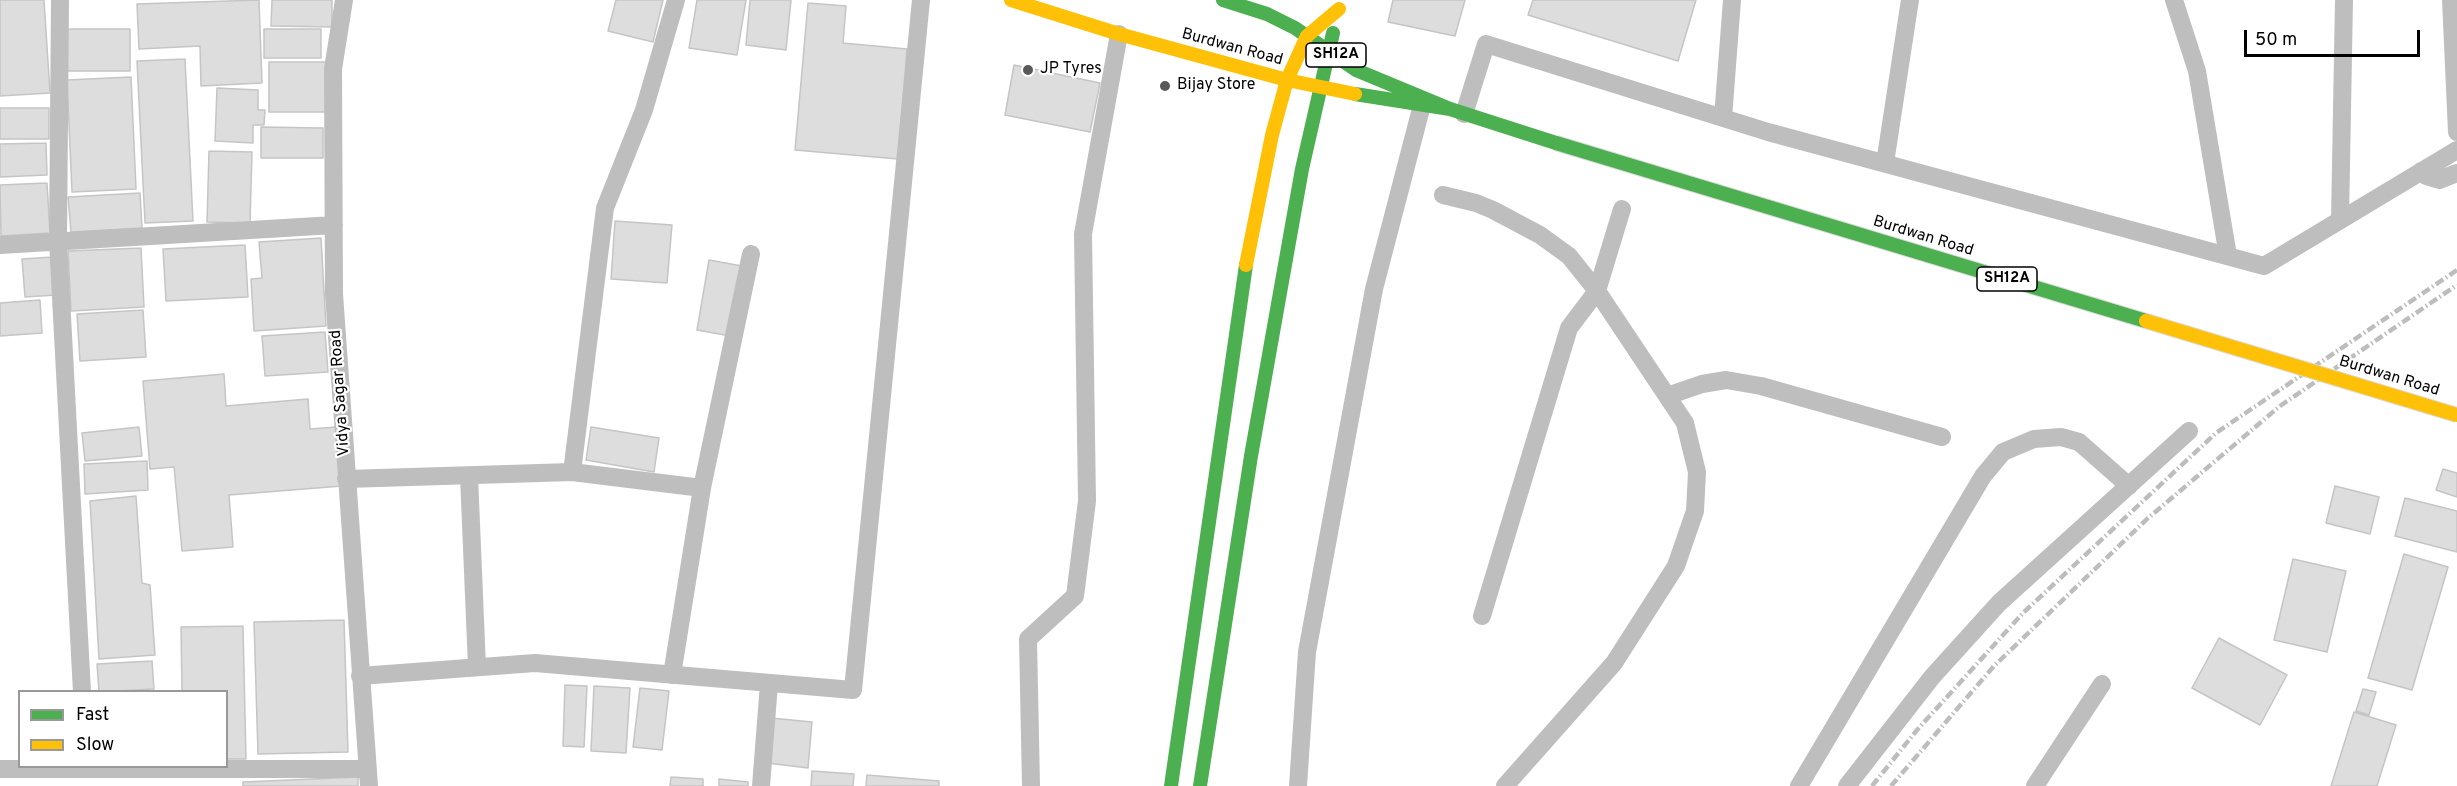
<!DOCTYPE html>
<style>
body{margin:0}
#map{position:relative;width:2457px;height:786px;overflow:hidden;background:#fff;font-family:Overpass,sans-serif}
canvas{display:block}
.legend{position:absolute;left:18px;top:690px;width:210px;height:78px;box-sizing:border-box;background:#fff;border:2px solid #999;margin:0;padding:8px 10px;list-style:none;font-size:18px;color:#000}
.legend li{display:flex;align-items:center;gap:12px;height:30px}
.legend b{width:30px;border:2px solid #999}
.scale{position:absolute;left:2244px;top:30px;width:176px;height:27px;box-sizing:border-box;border:3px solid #000;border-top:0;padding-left:8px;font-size:18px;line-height:21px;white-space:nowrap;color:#000;-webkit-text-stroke:4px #fff;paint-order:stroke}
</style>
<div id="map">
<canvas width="2457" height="786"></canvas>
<ul class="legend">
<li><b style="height:8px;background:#4caf50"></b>Fast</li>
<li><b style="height:8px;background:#ffc107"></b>Slow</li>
</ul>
<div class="scale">50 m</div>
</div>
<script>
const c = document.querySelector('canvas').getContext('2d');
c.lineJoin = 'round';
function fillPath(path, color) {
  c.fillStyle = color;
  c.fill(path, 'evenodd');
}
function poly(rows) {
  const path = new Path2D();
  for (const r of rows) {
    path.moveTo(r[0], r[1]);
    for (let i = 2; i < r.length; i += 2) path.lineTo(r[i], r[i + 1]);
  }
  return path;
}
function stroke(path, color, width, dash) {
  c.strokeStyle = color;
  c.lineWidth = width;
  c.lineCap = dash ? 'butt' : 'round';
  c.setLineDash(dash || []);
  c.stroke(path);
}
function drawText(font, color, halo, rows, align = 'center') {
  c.font = font + ' Overpass,sans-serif';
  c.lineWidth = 4.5;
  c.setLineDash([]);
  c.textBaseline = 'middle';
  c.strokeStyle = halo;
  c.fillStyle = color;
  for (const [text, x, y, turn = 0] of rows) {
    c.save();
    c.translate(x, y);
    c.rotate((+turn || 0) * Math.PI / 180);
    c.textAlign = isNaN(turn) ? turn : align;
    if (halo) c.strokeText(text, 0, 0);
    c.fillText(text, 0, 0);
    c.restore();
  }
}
const building = poly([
 [0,0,44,0,50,93,0,96,0,0],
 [259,0,262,83,201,86,200,46,139,49,137,4,259,0],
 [272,0,332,0,332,27,271,26,272,0],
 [616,0,663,0,653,42,608,31,616,0],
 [697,0,746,0,737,55,689,48,697,0],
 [750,0,791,0,786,50,746,45,750,0],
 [1393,0,1465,0,1455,36,1388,22,1393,0],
 [1533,0,1696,0,1678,61,1528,15,1533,0],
 [808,3,846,6,843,43,907,49,898,159,795,150,808,3],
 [67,29,130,29,130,71,67,71,67,29],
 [264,29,321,29,321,58,264,58,264,29],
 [185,59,193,221,145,223,137,61,185,59],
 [269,62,326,62,326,112,269,112,269,62],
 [1014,65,1100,83,1090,132,1005,115,1014,65],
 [131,77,136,189,72,192,67,80,131,77],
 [217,88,258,90,258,110,265,110,264,125,253,125,253,143,215,141,217,88],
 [0,108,49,108,49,139,0,139,0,108],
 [261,127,323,128,323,158,261,158,261,127],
 [46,143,47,175,0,177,0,144,46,143],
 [209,151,252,152,250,223,207,222,209,151],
 [47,183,50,233,1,236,0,185,47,183],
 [140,193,142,228,71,232,68,197,140,193],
 [615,221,672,225,667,283,611,279,615,221],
 [321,238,326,326,254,331,251,279,262,278,259,242,321,238],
 [245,245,248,297,166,301,163,249,245,245],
 [141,248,144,307,71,311,68,251,141,248],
 [53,257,56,295,25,297,22,259,53,257],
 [709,260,742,266,730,336,697,330,709,260],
 [40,300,42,333,0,336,0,303,40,300],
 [143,310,146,357,80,361,77,314,143,310],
 [325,332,328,372,265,376,262,336,325,332],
 [224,374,226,406,308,399,310,429,337,427,342,486,229,495,233,547,182,551,174,467,150,469,143,381,224,374],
 [139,427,142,456,85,461,82,433,139,427],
 [591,427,659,438,654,472,586,460,591,427],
 [147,461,148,490,85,494,84,464,147,461],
 [2443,469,2457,473,2457,497,2436,490,2443,469],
 [2335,486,2379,497,2370,534,2326,523,2335,486],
 [136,496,142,583,150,585,155,655,99,659,90,501,136,496],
 [2405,498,2457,511,2457,552,2395,536,2405,498],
 [2404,554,2448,567,2412,690,2368,678,2404,554],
 [2293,559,2346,571,2327,652,2274,640,2293,559],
 [344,620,348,752,258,754,254,622,344,620],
 [243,626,246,759,226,759,226,692,182,692,181,627,243,626],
 [2219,638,2287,675,2260,725,2192,688,2219,638],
 [152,661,154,689,99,692,97,664,152,661],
 [565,685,587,686,584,747,563,746,565,685],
 [594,686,630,688,626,753,591,751,594,686],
 [640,688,669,691,662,750,633,747,640,688],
 [2363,689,2376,692,2369,715,2356,711,2363,689],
 [2354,712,2396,725,2377,786,2331,786,2354,712],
 [771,718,812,722,808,768,767,763,771,718],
 [812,771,854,774,853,786,811,786,812,771],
 [867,775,939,781,939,786,866,786,867,775],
 [358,777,358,786,243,786,243,782,358,777],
 [671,777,703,779,703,786,670,786,671,777],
 [719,779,748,782,748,786,719,786,719,779]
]);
fillPath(building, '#ddd');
stroke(building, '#c5c5c5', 1.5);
stroke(poly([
 [60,0,58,241,82,692],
 [344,0,333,69,334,294,369,786],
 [2174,0,2197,71,2228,256],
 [2451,0,2457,132],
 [1464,114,1486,44,1768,132,2264,266,2457,150],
 [1723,118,1732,0],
 [1885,163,1910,0],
 [2421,171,2426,176,2439,180,2457,173],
 [1443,195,1476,203,1493,210,1540,235,1569,256,1597,291,1685,423,1697,472,1695,511,1676,566,1614,663,1505,786],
 [2340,220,2344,0],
 [0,245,334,225],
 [1667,396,1702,384,1726,380,1761,386,1942,437],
 [572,472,605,208,644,110,676,0],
 [469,476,477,667],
 [346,479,572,472,702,488],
 [1482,616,1569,328,1597,291,1622,209],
 [672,675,702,488,751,254],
 [360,676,535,663,853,690,921,0],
 [0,769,368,769],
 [761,786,769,684],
 [1031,786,1028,639,1075,596,1087,501,1083,234,1119,34],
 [1298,786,1307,652,1374,289,1422,105],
 [1799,786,1983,476,2003,452,2034,439,2061,437,2079,442,2129,486],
 [1847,786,1932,677,1999,603,2189,431],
 [2035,786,2102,684]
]), '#bebebe', 18);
stroke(poly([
 [1223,0,1267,14,1295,28,1356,70,1450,109,1556,143],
 [1355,94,1450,109],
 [1171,786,1246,265],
 [1200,786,1251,456,1302,169,1333,33]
]), '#4caf50', 14);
stroke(poly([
 [1011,0,1119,34,1287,80,1355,94],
 [1246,265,1272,135,1287,80,1307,36,1339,9]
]), '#ffc107', 14);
stroke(poly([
 [1872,786,1917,730,2023,613,2216,433,2457,270],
 [1891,786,1994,666,2147,519,2280,406,2457,285]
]), '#bdbdbd', 4.5, [9, 3, 1.5, 3]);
const fastBridge = poly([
 [1556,143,2146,321]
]);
const slowBridge = poly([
 [2146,321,2457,415]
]);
stroke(fastBridge, '#dbdbdb', 16, []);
stroke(slowBridge, '#dbdbdb', 16, []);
stroke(fastBridge, '#4caf50', 14);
stroke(slowBridge, '#ffc107', 14);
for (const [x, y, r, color] of [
 [1028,70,6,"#595959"],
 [1165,86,6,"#595959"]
]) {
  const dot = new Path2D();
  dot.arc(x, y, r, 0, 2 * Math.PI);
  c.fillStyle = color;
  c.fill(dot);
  stroke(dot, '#fff', 2);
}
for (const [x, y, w] of [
 [1336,55,60],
 [2007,279,60]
]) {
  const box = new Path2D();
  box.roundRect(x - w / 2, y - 12, w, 24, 4.5);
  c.fillStyle = '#fff';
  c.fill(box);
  stroke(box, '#000', 1.5);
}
drawText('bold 15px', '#000', null, [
 ["SH12A",1336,55],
 ["SH12A",2007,279]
]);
drawText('16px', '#000', '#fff', [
 ["Burdwan Road",1232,48,15],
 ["Burdwan Road",1923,237,17],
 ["Burdwan Road",2389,377,17],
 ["Vidya Sagar Road",341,393,-94]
]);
drawText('16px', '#000', '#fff', [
 ["JP Tyres",1040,70],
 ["Bijay Store",1177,86]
], 'left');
</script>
